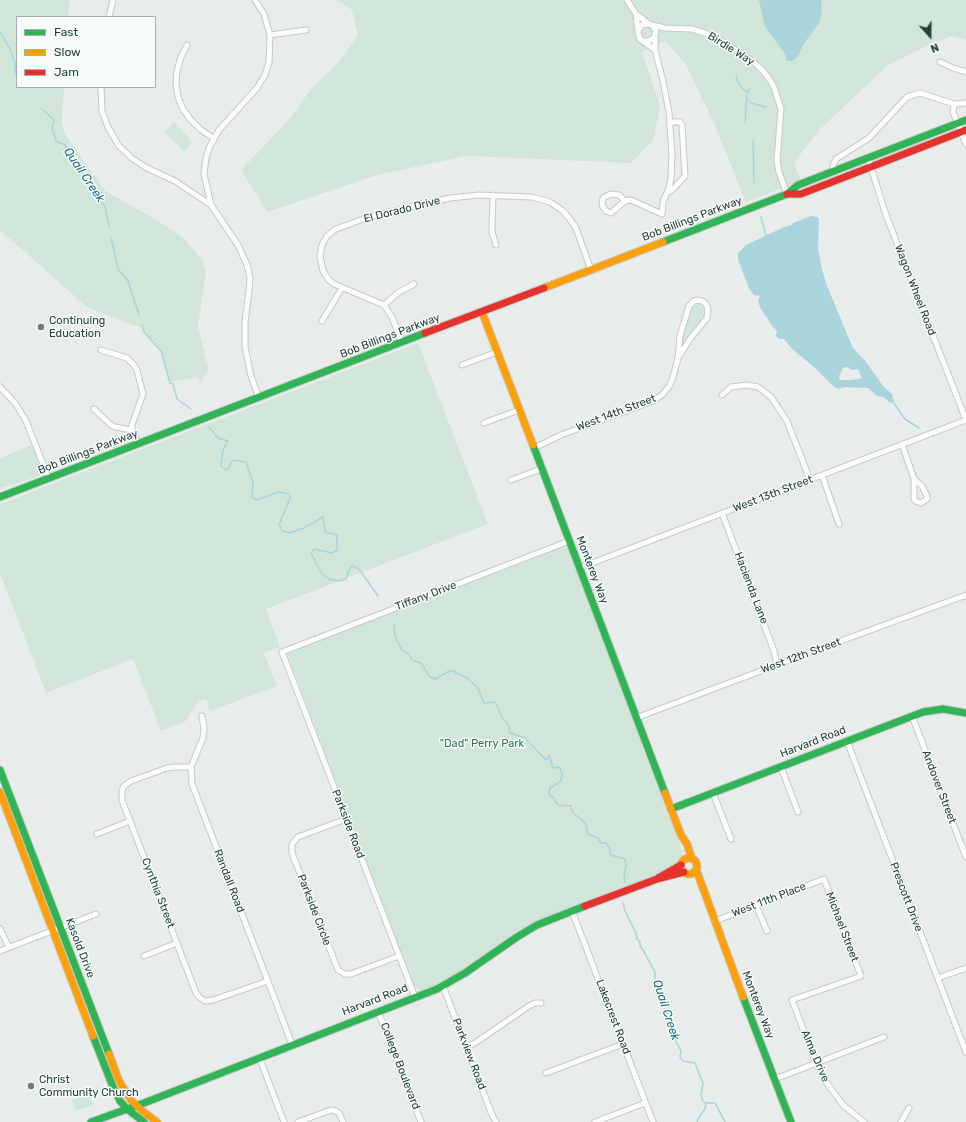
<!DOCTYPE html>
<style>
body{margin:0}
#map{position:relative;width:966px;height:1122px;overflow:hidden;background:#e8edeb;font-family:Rubik,sans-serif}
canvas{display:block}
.legend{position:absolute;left:16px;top:16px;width:140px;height:72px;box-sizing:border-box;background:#f7fbf9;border:1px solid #a3b1ad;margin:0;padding:5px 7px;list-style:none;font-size:12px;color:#24423a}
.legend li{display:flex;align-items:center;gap:8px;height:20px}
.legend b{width:20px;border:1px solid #a3b1ad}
.north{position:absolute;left:910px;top:16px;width:40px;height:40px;-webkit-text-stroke:3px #f7fbf9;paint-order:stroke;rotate:159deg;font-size:11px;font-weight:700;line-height:16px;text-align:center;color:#24423a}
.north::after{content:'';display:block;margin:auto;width:14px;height:18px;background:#24423a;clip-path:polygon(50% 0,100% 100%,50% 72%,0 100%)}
</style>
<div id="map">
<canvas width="966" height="1122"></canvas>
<ul class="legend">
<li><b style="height:5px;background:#30b455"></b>Fast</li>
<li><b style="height:5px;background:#ff9f0a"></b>Slow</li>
<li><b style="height:5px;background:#e5322d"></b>Jam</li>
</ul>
<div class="north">N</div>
</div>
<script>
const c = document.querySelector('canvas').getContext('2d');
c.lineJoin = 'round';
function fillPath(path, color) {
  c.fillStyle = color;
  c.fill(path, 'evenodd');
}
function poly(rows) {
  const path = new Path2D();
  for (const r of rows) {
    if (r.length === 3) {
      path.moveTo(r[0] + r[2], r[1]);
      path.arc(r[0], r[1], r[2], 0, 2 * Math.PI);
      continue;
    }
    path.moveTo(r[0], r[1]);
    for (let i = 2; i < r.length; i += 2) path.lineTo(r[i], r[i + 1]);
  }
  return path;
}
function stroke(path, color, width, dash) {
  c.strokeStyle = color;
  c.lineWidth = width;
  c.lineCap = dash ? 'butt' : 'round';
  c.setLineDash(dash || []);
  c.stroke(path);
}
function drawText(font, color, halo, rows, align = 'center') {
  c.font = font + ' Rubik,sans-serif';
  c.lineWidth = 3;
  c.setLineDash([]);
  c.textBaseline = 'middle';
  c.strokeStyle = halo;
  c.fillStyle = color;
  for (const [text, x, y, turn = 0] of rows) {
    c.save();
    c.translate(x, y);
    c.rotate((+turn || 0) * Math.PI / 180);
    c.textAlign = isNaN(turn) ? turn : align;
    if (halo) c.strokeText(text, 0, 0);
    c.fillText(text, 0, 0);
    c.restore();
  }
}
fillPath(poly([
 [0,0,70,0,68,17,17,17,17,87,64,87,62,122,65,134,105,191,155,219,184,238,201,259,206,271,198,327,209,371,200,381,197,377,169,382,161,351,144,332,142,327,132,325,87,307,0,230],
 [336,0,966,0,966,40,951,36,916,51,887,66,818,131,794,163,801,181,746,202,714,123,685,63,665,41,642,52,660,105,654,139,631,163,466,156,377,175,267,212,241,170,285,124,313,87,337,64,358,35,352,10],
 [174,122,193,142,184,151,164,132],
 [698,303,702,304,704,307,705,316,680,352,682,333,687,315,692,307],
 [418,343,488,524,266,609,280,647,264,653,277,686,210,711,206,699,198,701,186,721,161,731,133,659,46,693,0,573,0,504],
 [33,444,42,469,42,473,40,476,24,481,0,488,0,458],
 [563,547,567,548,569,550,679,838,683,858,676,866,647,880,543,920,459,973,434,986,424,990,418,990,414,986,349,817,289,659,288,654,292,651],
 [89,1094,93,1105,76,1111,72,1100]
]), '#d1e6d8');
fillPath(poly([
 [759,0,821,0,822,12,819,23,805,42,798,56,795,59,791,61,786,61,786,55,768,31,764,24],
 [811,216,817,217,819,219,818,248,822,270,827,286,853,348,866,362,883,386,892,394,894,401,890,403,884,397,877,396,868,388,845,387,838,389,833,386,813,366,792,349,784,339,779,339,776,335,777,331,772,326,760,307,758,301,760,296,754,295,749,288,738,260,738,253,746,245,784,227,792,225,793,223],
 [848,367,852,370,858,369,862,378,851,380,840,380,839,376,843,368]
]), '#a9d4db');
stroke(poly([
 [0,32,10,49,15,63,15,74,17,76],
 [736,75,739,84,744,90,747,91],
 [748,100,751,103,766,107],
 [42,109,54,120,52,128,56,141,65,145,98,199,105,206,109,227],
 [745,123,747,93,750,88],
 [753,140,754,183],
 [761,217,766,236],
 [111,237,118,269,128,281,139,315],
 [142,326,144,332,161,351,170,383,173,384,177,399,191,409],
 [893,402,905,419,919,428],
 [209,427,218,438,228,441,223,450,221,466,227,470,233,460,246,462,253,483,252,497,257,500,278,492,290,494,290,498,279,525,282,531,290,533,304,528,323,517,325,532,337,535,337,550,332,553,314,549,311,553,321,573,329,579,339,581,346,579,349,570,353,566,359,569,378,596],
 [394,624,395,637,402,650,409,654,412,660,421,663,430,677,435,679,451,670,467,678,478,688,484,703,495,702,503,719,508,724,510,733,525,738,546,760,549,755,553,768,559,767,562,773,561,781,550,788,549,795,553,797,558,805,571,806,572,812,582,820,587,826,587,834,598,838,601,843,606,843,609,847,611,855,625,859,626,868,624,873,625,882],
 [623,903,625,911,636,933,637,939,640,942,640,946,643,950,655,972,655,980,661,992,665,1010,671,1020,673,1036,681,1051,680,1057,683,1061,695,1063,703,1083,701,1096,703,1101,706,1103,715,1103,725,1122],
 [697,1122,699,1117,705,1109,706,1103]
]), '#a9d4db', 1.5);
const street = poly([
 [627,0,636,14,649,24],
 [636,14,638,31],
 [109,17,113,0],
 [652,25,665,28,692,29,714,36,751,60,761,69,768,77,774,87,781,109,777,161,779,172,787,194],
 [270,35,306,30],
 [643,41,648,41,654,38,656,31,652,25,647,24,642,25,639,29,638,33,640,39,655,50],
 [187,45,181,57,177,71,176,84,178,97,183,109,190,119,200,129,213,138],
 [940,62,953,68,966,72],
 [101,87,102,111,108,127,119,146,133,159,147,168,175,181,211,205,238,245,247,265,250,278,249,291,245,322,245,347,251,376,259,398],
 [954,104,953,112,966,144],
 [868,158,886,215,966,420],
 [834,171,833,165,836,159,869,138,907,97,920,93,954,104,966,103],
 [668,192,672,190,685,176,682,125,680,122,670,122],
 [493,195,492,232,496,245],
 [625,201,619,195,611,194,603,198,602,205,606,211,611,213,625,201,631,200,662,214,663,202,669,188,671,178,672,154,669,112,663,81,655,50,655,37],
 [211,205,204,174,206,158,209,148,219,130,257,88,265,75,269,62,270,35,264,14,255,0],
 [384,305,399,292,414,284],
 [322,321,342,288],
 [402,343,392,317,384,305,334,284,329,280,323,271,320,256,322,245,327,236,336,229,369,217,450,198,478,195,532,197,550,202,563,211,569,218,576,228,591,270],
 [101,350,127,358,134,365,137,370,143,394,132,425,132,430,138,444],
 [462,365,497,352],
 [0,387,15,403,26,421,49,479],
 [722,395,731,387,747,385,758,387,771,397,787,421,810,480],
 [94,409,111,425,115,427,132,430],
 [484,423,519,410],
 [902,444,914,479,914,498,915,501,921,503,927,499,927,496,922,486,914,479],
 [534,448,561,435,653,401,662,395,670,385,673,377,678,358,680,336,689,306,694,301,698,300,702,301,705,303,708,308,707,318,690,339,678,358],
 [822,475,839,524],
 [511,480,541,469],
 [722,513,774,651,777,665],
 [579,568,966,420],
 [202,716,204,728,203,738,191,767,192,784,292,1044],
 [912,716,966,857],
 [636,718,819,649,966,595],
 [847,741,966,1052],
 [191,767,175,767,167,768,131,781,124,786,122,791,122,800,196,993,199,997,205,1001,213,1000,268,981],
 [781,767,798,812],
 [713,793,731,839],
 [346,819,298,837,292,844,292,853,338,970,345,974,351,974,399,956],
 [97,834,130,821],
 [756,905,767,931],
 [572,911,653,1122],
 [715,921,824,879,861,976,792,1000,816,1063,824,1079,843,1105,864,1122],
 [0,929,9,947],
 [0,951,96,914],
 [144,956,177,943],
 [938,978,966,968],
 [443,986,492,1115,496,1122],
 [415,997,282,652,569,541],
 [378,1011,421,1122],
 [466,1047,475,1043,529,1006,535,1003,541,1003],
 [259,1057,284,1122],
 [546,1073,623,1044],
 [775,1079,884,1037],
 [298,1122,328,1111,333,1110,339,1113,343,1122],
 [595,1122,645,1103],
 [901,1122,909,1108]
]);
const fast = poly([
 [663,242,787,194,798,185,966,120],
 [533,445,665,793],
 [0,497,425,333],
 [0,770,109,1054],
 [671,809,923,712,943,709,966,713],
 [743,997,791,1122],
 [93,1036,113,1087,120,1101,127,1109,144,1122],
 [91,1122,144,1103,437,989,465,973,517,937,537,925,585,906]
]);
const slow = poly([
 [544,288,663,242],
 [482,312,533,445],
 [0,792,93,1036],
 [665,793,681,835,687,844,692,859],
 [689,866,8],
 [696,869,743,997],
 [109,1054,119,1081,131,1100,141,1110,157,1122]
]);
const jam = poly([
 [787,194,801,194,966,130],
 [425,333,544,288],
 [658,878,681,865],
 [585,906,657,879,684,872]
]);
stroke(street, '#c5cac8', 7);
stroke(fast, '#c3cbc8', 9);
stroke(slow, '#c3cbc8', 9);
stroke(jam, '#c3cbc8', 9);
stroke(street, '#fcfcfc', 5);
stroke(fast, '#30b455', 7);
stroke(slow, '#ff9f0a', 7);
stroke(jam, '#e5322d', 7);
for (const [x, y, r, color] of [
 [41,327,4,"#697e78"],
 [31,1086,4,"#697e78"]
]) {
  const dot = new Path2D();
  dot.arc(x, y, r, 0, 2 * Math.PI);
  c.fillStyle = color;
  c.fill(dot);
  stroke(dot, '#f7fbf9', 1.5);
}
drawText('11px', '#24423a', '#f7fbf9', [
 ["Birdie Way",731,49,32],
 ["El Dorado Drive",402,210,-14],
 ["Bob Billings Parkway",692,219,-21],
 ["Wagon Wheel Road",915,290,69],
 ["Bob Billings Parkway",390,336,-21],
 ["West 14th Street",616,413,-21],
 ["Bob Billings Parkway",88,452,-21],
 ["West 13th Street",773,494,-21],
 ["Monterey Way",592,570,69],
 ["Hacienda Lane",751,588,69],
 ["Tiffany Drive",426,596,-21],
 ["West 12th Street",801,656,-20],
 ["Harvard Road",813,742,-21],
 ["Andover Street",939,787,69],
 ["Parkside Road",348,824,69],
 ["Randall Road",229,881,69],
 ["Cynthia Street",158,893,69],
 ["Prescott Drive",906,897,69],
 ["West 11th Place",769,900,-21],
 ["Parkside Circle",314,910,69],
 ["Michael Street",842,927,69],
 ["Kasold Drive",80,948,69],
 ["Harvard Road",375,1000,-21],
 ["Monterey Way",758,1005,69],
 ["Lakecrest Road",613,1017,69],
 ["Parkview Road",469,1054,69],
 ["Alma Drive",815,1056,67],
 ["College Boulevard",400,1066,69]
]);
drawText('11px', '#24423a', '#f7fbf9', [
 ["Continuing",49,321],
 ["Education",49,334],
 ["Christ",39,1080],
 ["Community Church",39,1093]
], 'left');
drawText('11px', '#2d7a4b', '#f7fbf9', [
 ["\"Dad\" Perry Park",482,744]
]);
drawText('italic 12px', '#1c6f80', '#f7fbf9', [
 ["Quail Creek",84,175,56],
 ["Quail Creek",666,1010,72]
]);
</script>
